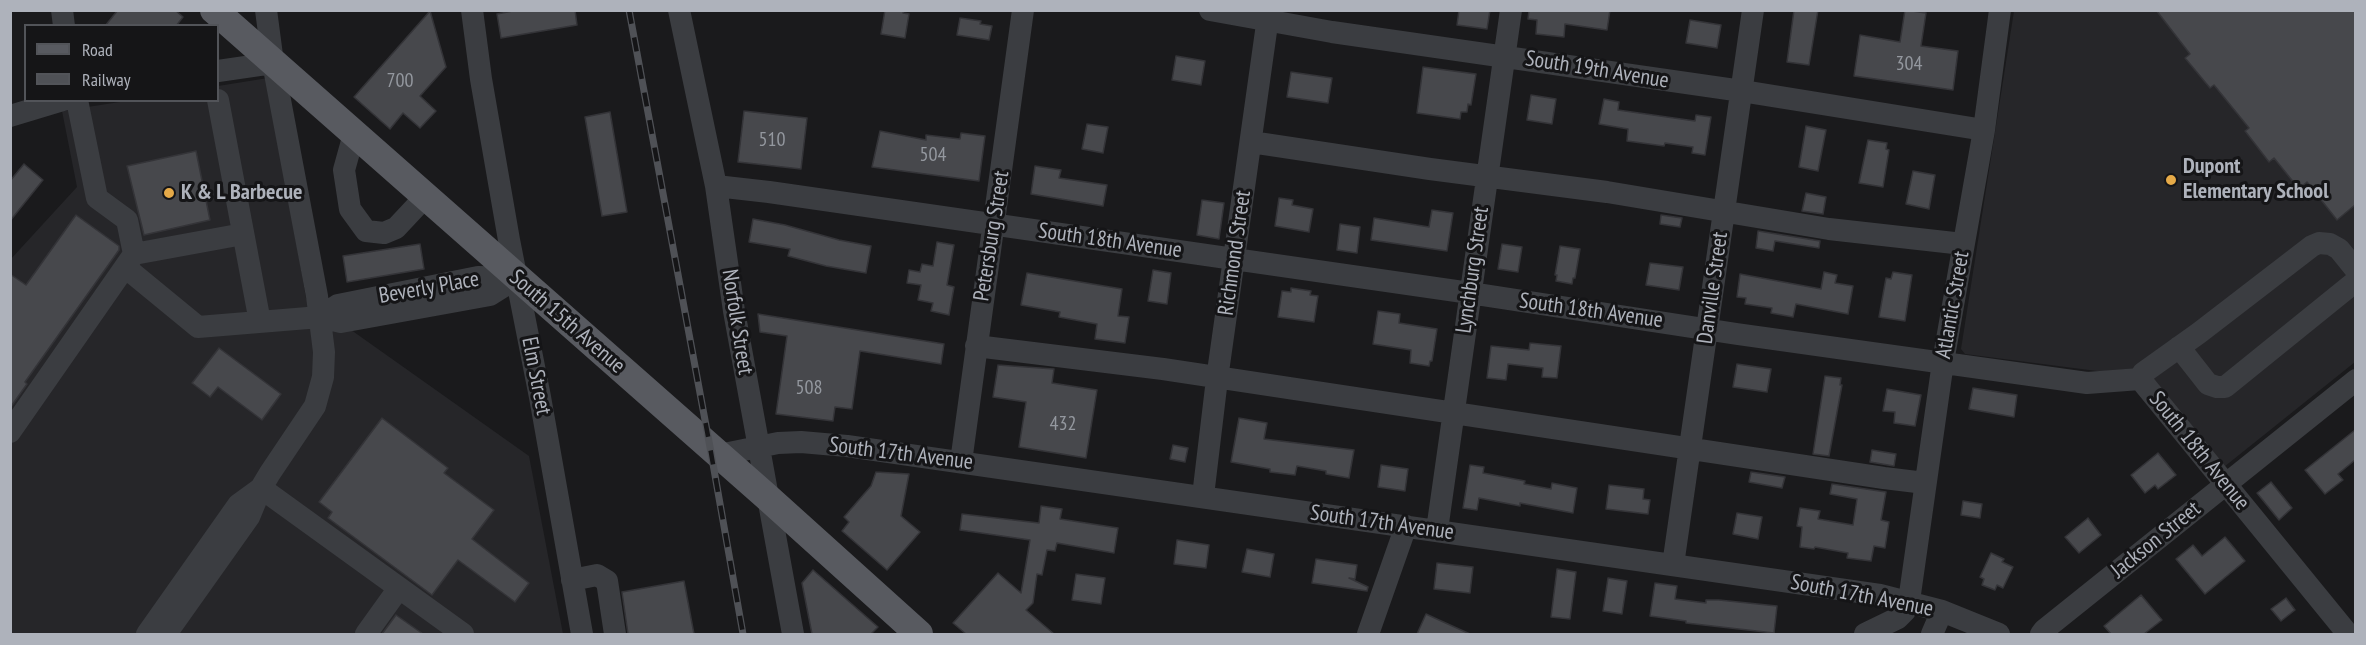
<!DOCTYPE html>
<style>
body{margin:0}
#map{position:relative;width:2366px;height:645px;overflow:hidden;background:#1a1a1c;font-family:"PT Sans Narrow",sans-serif}
canvas{display:block}
.frame{position:absolute;inset:0;border:12px solid #aeb2bb;pointer-events:none}
.legend{position:absolute;left:24px;top:24px;width:195px;height:78px;box-sizing:border-box;background:#151517;border:2px solid #525459;margin:0;padding:8px 10px;list-style:none;font-size:18px;color:#aeb2bb}
.legend li{display:flex;align-items:center;gap:12px;height:30px}
.legend b{width:30px;border:2px solid #525459}
</style>
<div id="map">
<canvas width="2366" height="645"></canvas>
<div class="frame"></div>
<ul class="legend">
<li><b style="height:8px;background:#585a60"></b>Road</li>
<li><b style="height:8px;background:#4f5156"></b>Railway</li>
</ul>
</div>
<script>
const c = document.querySelector('canvas').getContext('2d');
c.lineJoin = 'round';
function fillPath(path, color) {
  c.fillStyle = color;
  c.fill(path, 'evenodd');
}
function poly(rows) {
  const path = new Path2D();
  for (const r of rows) {
    path.moveTo(r[0], r[1]);
    for (let i = 2; i < r.length; i += 2) path.lineTo(r[i], r[i + 1]);
  }
  return path;
}
function stroke(path, color, width, dash) {
  c.strokeStyle = color;
  c.lineWidth = width;
  c.lineCap = dash ? 'butt' : 'round';
  c.setLineDash(dash || []);
  c.stroke(path);
}
function drawText(font, color, halo, rows, align = 'center') {
  c.font = font + ' "PT Sans Narrow",sans-serif';
  c.lineWidth = 6;
  c.setLineDash([]);
  c.textBaseline = 'middle';
  c.strokeStyle = halo;
  c.fillStyle = color;
  for (const [text, x, y, turn = 0] of rows) {
    c.save();
    c.translate(x, y);
    c.rotate((+turn || 0) * Math.PI / 180);
    c.textAlign = isNaN(turn) ? turn : align;
    if (halo) c.strokeText(text, 0, 0);
    c.fillText(text, 0, 0);
    c.restore();
  }
}
fillPath(poly([
 [2014,11,2355,11,2355,362,2224,467,2120,374,1965,354,1961,349],
 [268,78,306,298,529,456,563,634,11,634,10,260,77,187,62,111,126,101,218,100,218,86]
]), '#262629');
const building = poly([
 [118,10,175,10,183,17,176,26,105,26,118,10],
 [518,10,575,10,577,25,501,38,497,14,518,10],
 [885,10,904,10,903,13,909,14,905,38,881,34,885,10],
 [1459,10,1490,10,1487,29,1457,25,1459,10],
 [1529,10,1610,10,1607,30,1565,24,1564,37,1536,34,1537,20,1528,19,1529,10],
 [1794,10,1818,10,1809,65,1787,62,1794,10],
 [1905,10,1926,13,1921,46,1958,51,1953,90,1854,76,1860,35,1900,42,1905,10],
 [2156,10,2355,10,2355,205,2337,220,2307,182,2299,189,2274,158,2269,162,2245,131,2249,128,2214,85,2210,88,2185,58,2190,54,2156,10],
 [430,11,446,67,420,96,436,111,420,128,403,113,390,129,354,97,430,11],
 [960,18,981,21,980,24,992,26,989,40,957,35,960,18],
 [1690,20,1721,25,1717,48,1686,43,1690,20],
 [1176,56,1205,61,1201,85,1172,80,1176,56],
 [1423,67,1476,74,1471,105,1468,104,1467,112,1461,112,1460,119,1417,113,1423,67],
 [1291,72,1332,78,1328,103,1287,97,1291,72],
 [1531,95,1556,99,1552,124,1527,120,1531,95],
 [1604,99,1619,102,1618,110,1695,121,1696,115,1711,117,1705,155,1692,153,1693,147,1665,143,1664,146,1627,141,1628,129,1599,124,1604,99],
 [744,111,807,118,801,169,738,162,744,111],
 [610,112,627,212,602,216,585,117,610,112],
 [1087,124,1108,127,1103,153,1082,149,1087,124],
 [1806,126,1826,130,1818,171,1799,167,1806,126],
 [880,131,926,140,926,135,960,139,961,133,985,136,979,181,872,167,880,131],
 [1868,140,1887,143,1886,149,1889,150,1883,187,1859,183,1868,140],
 [196,151,210,220,144,235,127,166,196,151],
 [24,164,43,180,10,221,10,181,24,164],
 [1035,166,1061,170,1059,178,1107,185,1103,206,1031,194,1035,166],
 [1913,171,1935,175,1929,209,1906,204,1913,171],
 [1806,193,1826,197,1823,214,1802,211,1806,193],
 [1279,198,1293,200,1292,205,1313,209,1309,232,1275,226,1279,198],
 [1202,200,1224,203,1219,239,1197,235,1202,200],
 [1432,210,1453,213,1447,251,1371,240,1374,218,1429,227,1432,210],
 [76,215,119,246,119,250,25,382,27,384,10,408,10,274,26,285,76,215],
 [1661,215,1682,218,1680,227,1660,224,1661,215],
 [753,219,785,225,839,240,871,246,866,273,826,266,788,256,790,249,749,242,753,219],
 [1340,224,1360,227,1357,253,1337,250,1340,224],
 [1758,231,1820,241,1819,248,1775,241,1773,251,1756,248,1758,231],
 [937,242,954,245,947,285,954,287,949,315,931,311,933,303,918,300,921,285,907,283,909,270,920,272,922,264,933,266,937,242],
 [420,244,424,269,347,282,343,256,420,244],
 [1502,244,1522,247,1518,272,1498,269,1502,244],
 [1560,246,1580,249,1575,278,1573,278,1572,284,1556,281,1557,275,1555,275,1560,246],
 [1650,263,1683,267,1679,290,1646,285,1650,263],
 [1153,270,1171,273,1167,304,1148,301,1153,270],
 [1824,272,1837,275,1835,283,1853,286,1848,314,1796,304,1793,317,1771,313,1772,308,1745,304,1746,298,1737,297,1740,274,1821,289,1824,272],
 [1893,272,1912,275,1905,321,1879,317,1886,278,1891,279,1893,272],
 [1027,273,1122,289,1118,316,1129,317,1125,343,1095,339,1097,324,1059,317,1060,312,1021,305,1027,273],
 [1291,288,1311,291,1310,295,1318,296,1314,322,1278,317,1282,291,1291,292,1291,288],
 [1378,311,1400,314,1399,323,1437,329,1432,361,1430,361,1429,366,1410,363,1411,350,1373,344,1378,311],
 [758,314,944,344,941,364,860,351,852,409,835,407,833,421,776,414,787,336,760,332,758,314],
 [1530,343,1561,346,1557,378,1542,377,1543,368,1508,364,1506,380,1487,378,1491,346,1529,350,1530,343],
 [219,348,281,394,262,420,218,387,210,397,192,383,219,348],
 [1737,364,1771,369,1767,392,1733,387,1737,364],
 [998,365,1054,369,1052,383,1097,390,1086,458,1019,447,1026,402,993,397,998,365],
 [1825,376,1841,378,1840,385,1842,385,1829,456,1813,454,1825,376],
 [1973,388,2017,395,2014,417,1969,409,1973,388],
 [1887,389,1921,395,1915,426,1894,423,1895,412,1883,411,1887,389],
 [382,418,448,468,444,473,494,510,472,539,529,583,515,602,458,560,432,595,328,518,332,512,319,502,382,418],
 [1239,418,1267,423,1264,439,1354,450,1349,478,1326,474,1326,471,1297,466,1295,475,1270,472,1270,469,1231,462,1239,418],
 [2355,430,2355,460,2338,474,2343,480,2325,494,2305,470,2355,430],
 [1173,445,1188,448,1185,462,1170,459,1173,445],
 [1872,450,1896,454,1894,466,1870,462,1872,450],
 [2158,453,2176,475,2158,489,2155,485,2145,493,2131,475,2158,453],
 [1381,465,1408,469,1405,491,1378,487,1381,465],
 [1470,465,1484,467,1483,473,1525,481,1524,484,1551,489,1552,483,1577,488,1573,513,1520,503,1520,506,1479,498,1477,510,1463,508,1470,465],
 [876,472,909,474,901,516,920,532,887,570,842,531,849,522,844,517,871,486,876,472],
 [1751,472,1785,477,1782,488,1749,482,1751,472],
 [2271,482,2292,508,2279,520,2257,493,2271,482],
 [1832,484,1886,492,1881,520,1889,522,1885,548,1874,546,1871,561,1847,558,1848,553,1815,547,1814,549,1800,547,1802,527,1797,526,1800,508,1820,511,1818,519,1853,525,1857,499,1830,494,1832,484],
 [1609,485,1644,489,1643,499,1650,500,1648,514,1606,509,1609,485],
 [1963,501,1982,504,1980,518,1961,515,1963,501],
 [1041,506,1062,509,1060,519,1118,528,1114,553,1057,543,1055,551,1047,550,1042,575,1037,574,1033,603,1026,610,1054,634,966,634,953,623,998,573,1021,593,1030,540,960,530,962,514,1039,523,1041,506],
 [1737,513,1762,517,1758,539,1733,534,1737,513],
 [2088,518,2101,535,2079,553,2065,537,2088,518],
 [2225,537,2245,561,2205,594,2176,559,2193,545,2202,556,2225,537],
 [1177,540,1209,545,1206,568,1174,564,1177,540],
 [1247,549,1274,554,1270,577,1242,572,1247,549],
 [1991,553,2004,559,2002,562,2013,567,2003,588,1997,585,1995,590,1982,585,1984,579,1980,577,1991,553],
 [1316,559,1357,565,1355,579,1349,578,1368,587,1367,591,1312,583,1316,559],
 [1437,563,1473,567,1470,593,1434,589,1437,563],
 [1557,569,1576,572,1570,619,1551,617,1557,569],
 [813,570,878,627,871,634,812,634,802,583,813,570],
 [1076,574,1105,578,1101,604,1072,600,1076,574],
 [1608,578,1627,581,1622,614,1603,611,1608,578],
 [684,581,694,634,628,634,622,592,684,581],
 [1655,583,1677,586,1675,599,1706,603,1706,600,1719,600,1777,606,1774,633,1686,623,1686,621,1650,616,1655,583],
 [2141,595,2162,620,2144,634,2111,634,2104,626,2141,595],
 [2286,598,2295,610,2281,621,2271,609,2286,598],
 [1426,614,1439,620,1470,634,1417,634,1426,614],
 [396,615,423,634,382,634,396,615]
]);
fillPath(building, '#47484c');
stroke(building, '#343438', 1.5);
stroke(poly([
 [62,10,64,26],
 [472,10,481,79,509,240,540,397,582,634],
 [679,10,716,186,734,311,793,634],
 [1210,10,1332,32,1742,91,1984,130],
 [218,71,273,63],
 [77,100,97,198,127,220,134,254],
 [218,100,260,322],
 [10,116,63,100],
 [354,134,344,170,350,209,366,231,384,233,396,228,425,197],
 [1251,142,1430,169,1607,192,1829,229,1963,244],
 [716,186,769,192,1470,293,1737,334,2087,383,2140,379],
 [125,267,198,327,320,317,341,322,490,295,517,278],
 [320,317,338,305,478,277,517,278],
 [976,346,1163,369,1884,478,1925,483],
 [2179,347,2208,384,2217,387,2225,387,2356,281],
 [2140,379,2348,634],
 [2140,379,2143,373,2199,333,2312,246,2319,243,2330,244,2339,249,2356,270],
 [10,432,134,254,243,234],
 [719,455,778,443,801,442,847,446,1880,595,1942,611,1999,634],
 [961,462,1023,10],
 [261,488,463,634],
 [1203,496,1217,379,1269,10],
 [1437,530,1511,10],
 [1673,565,1753,10],
 [572,580,597,575,607,581,615,634],
 [147,634,238,505,260,489],
 [166,634,249,517,261,488,270,473,315,406,323,377,324,352,317,296,273,63,266,10],
 [366,634,399,588],
 [1368,634,1406,526],
 [1865,634,1898,618,1905,611,1909,601,1943,362,1984,130,2000,10],
 [1932,634,1942,611],
 [2041,634,2044,630,2356,380]
]), '#3b3d41', 22);
stroke(poly([
 [214,10,767,497,919,634]
]), '#585a60', 28);
const rail = poly([
 [629,10,710,447,743,634]
]);
stroke(rail, '#4f5156', 7);
stroke(rail, '#151517', 4.5, [14]);
for (const [x, y, r, color] of [
 [2171,180,6,"#e6aa48"],
 [169,193,6,"#e6aa48"]
]) {
  const dot = new Path2D();
  dot.arc(x, y, r, 0, 2 * Math.PI);
  c.fillStyle = color;
  c.fill(dot);
  stroke(dot, '#151517', 2);
}
drawText('20px', '#94989f', null, [
 ["304",1909,64],
 ["700",400,81],
 ["510",772,140],
 ["504",933,155],
 ["508",809,388],
 ["432",1063,424]
]);
drawText('22px', '#aeb2bb', '#151517', [
 ["South 19th Avenue",1597,70,9],
 ["Petersburg Street",992,236,-81],
 ["South 18th Avenue",1110,241,8],
 ["Richmond Street",1235,253,-82],
 ["Lynchburg Street",1473,270,-82],
 ["Beverly Place",429,288,-10],
 ["Danville Street",1713,288,-82],
 ["Atlantic Street",1953,305,-80],
 ["South 18th Avenue",1591,311,8],
 ["South 15th Avenue",567,322,41],
 ["Norfolk Street",737,322,81],
 ["Elm Street",536,376,79],
 ["South 18th Avenue",2199,451,51],
 ["South 17th Avenue",901,454,7],
 ["South 17th Avenue",1382,523,8],
 ["Jackson Street",2156,540,-39],
 ["South 17th Avenue",1862,596,11]
]);
drawText('bold 22px', '#aeb2bb', '#151517', [
 ["Dupont",2183,167],
 ["Elementary School",2183,192],
 ["K & L Barbecue",181,193]
], 'left');
</script>
